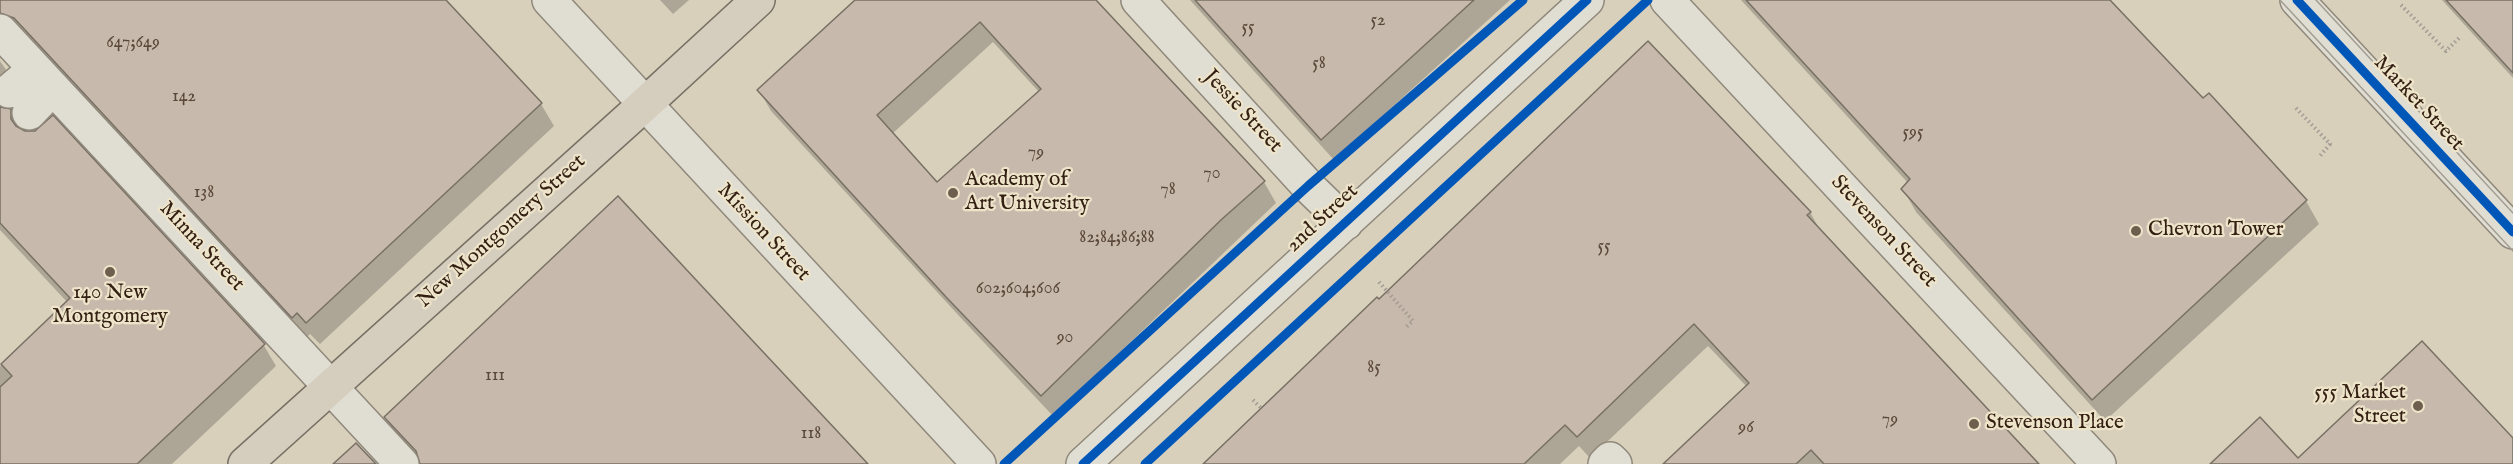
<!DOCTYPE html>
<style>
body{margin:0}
canvas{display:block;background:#d8d0bb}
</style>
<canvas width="2513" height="464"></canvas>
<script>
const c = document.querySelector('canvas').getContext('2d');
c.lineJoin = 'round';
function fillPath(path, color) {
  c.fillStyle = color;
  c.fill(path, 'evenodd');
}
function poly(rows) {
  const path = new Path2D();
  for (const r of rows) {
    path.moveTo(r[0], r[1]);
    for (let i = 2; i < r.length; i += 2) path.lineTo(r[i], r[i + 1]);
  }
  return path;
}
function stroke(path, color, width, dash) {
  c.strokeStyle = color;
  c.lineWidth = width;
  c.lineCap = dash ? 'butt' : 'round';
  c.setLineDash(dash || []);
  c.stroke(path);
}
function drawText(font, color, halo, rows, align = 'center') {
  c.font = font + ' "IM FELL English",serif';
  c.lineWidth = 4.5;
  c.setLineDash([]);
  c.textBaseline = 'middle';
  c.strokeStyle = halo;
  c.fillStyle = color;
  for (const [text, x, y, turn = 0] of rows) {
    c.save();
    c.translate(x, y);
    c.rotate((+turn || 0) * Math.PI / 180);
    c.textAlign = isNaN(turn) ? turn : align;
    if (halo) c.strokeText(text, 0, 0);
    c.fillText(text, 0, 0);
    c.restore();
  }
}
fillPath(poly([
 [0,0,443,0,541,104,554,126,320,344,310,334,305,339,0,39],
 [660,0,689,0,673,14],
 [857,0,1094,0,1264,182,1276,203,1053,416,960,317,771,111,759,90],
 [993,42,1039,92,937,184,892,134],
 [1190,0,1510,0,1334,160],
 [1741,0,2110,0,2203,101,2209,95,2306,201,2319,224,2105,421,1916,212,1903,189,1908,183],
 [2442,0,2513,0,2513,78],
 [0,61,20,90,3,108,10,111,21,131,263,344,276,366,172,464,0,464,0,366,68,303,0,230],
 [1810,212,1821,232,2037,464,1664,464,1747,387,1708,346,1590,458,1579,446,1560,464,1206,464],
 [386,417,866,464,422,464,398,439]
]), '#0003');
const building = poly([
 [0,0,446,0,542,103,306,323,297,313,292,318,14,18,0,13,0,0],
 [855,0,1096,0,1265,181,1222,219,1041,396,946,297,757,90,855,0],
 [980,22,1041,89,937,182,877,115,980,22],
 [1195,0,1474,0,1321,140,1195,0],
 [1746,0,2110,0,2203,98,2209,93,2307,200,2092,400,1901,189,1910,179,1746,0],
 [2446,0,2513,0,2513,73,2446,0],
 [1648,41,1811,212,1807,215,2039,464,1824,464,1811,450,1796,464,1663,464,1749,383,1694,324,1577,437,1565,425,1524,464,1203,464,1377,297,1379,299,1648,41],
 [0,107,11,109,11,119,16,126,25,131,35,131,53,115,265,344,137,464,0,464,0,387,12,376,1,364,70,298,0,223,0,107],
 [618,196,751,339,868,464,420,464,416,451,384,417,618,196],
 [2422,341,2513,438,2513,464,2210,464,2260,417,2298,458,2422,341],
 [356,443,376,464,333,464,356,443]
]);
fillPath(building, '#c7b9ab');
stroke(building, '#787064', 1.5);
const minor = poly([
 [549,0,979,464],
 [1138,0,1308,186,1346,223],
 [1667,0,2099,464],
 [2297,0,2513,232],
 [0,31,402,464],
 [9,91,35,69],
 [29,113,53,88],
 [1083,464,1587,0],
 [1605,464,1610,459,1615,464]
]);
const major = poly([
 [245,464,644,105,758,0]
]);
stroke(minor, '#8f887b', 36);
stroke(major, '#787064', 36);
stroke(poly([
 [2401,5,2446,51,2460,37],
 [2296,108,2330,144,2320,156],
 [1379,282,1413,321,1406,327],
 [1253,400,1261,408]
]), '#a29c93', 4, [1.5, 3]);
stroke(minor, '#e0ddd2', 33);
stroke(major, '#d5cdbe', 33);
stroke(poly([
 [2280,0,2513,251],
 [2316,0,2513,213]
]), '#a29c93', 1.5);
stroke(poly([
 [2297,0,2513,232],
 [1004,464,1308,186,1523,0],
 [1083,464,1587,0],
 [1145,464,1648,0]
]), '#0057b8', 9);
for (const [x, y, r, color] of [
 [953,193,6,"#6d5e4e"],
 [2136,231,6,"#6d5e4e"],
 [110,272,6,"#6d5e4e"],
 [2418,406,6,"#6d5e4e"],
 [1974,424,6,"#6d5e4e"]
]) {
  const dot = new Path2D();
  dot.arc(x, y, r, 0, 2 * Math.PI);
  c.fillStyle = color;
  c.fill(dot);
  stroke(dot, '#eee4ca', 2);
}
drawText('18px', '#5a483a', null, [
 ["52",1378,21],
 ["55",1248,28],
 ["647;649",133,43],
 ["58",1319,64],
 ["142",184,97],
 ["595",1913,133],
 ["79",1036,153],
 ["70",1212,174],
 ["78",1168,190],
 ["138",204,193],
 ["82;84;86;88",1117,238],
 ["55",1604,247],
 ["602;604;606",1018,289],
 ["90",1065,338],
 ["85",1374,368],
 ["111",495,376],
 ["79",1890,420],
 ["96",1746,428],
 ["118",811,434]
]);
drawText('21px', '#332013', '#eee4ca', [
 ["Market Street",2418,104,47],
 ["Jessie Street",1242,112,47],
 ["2nd Street",1323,219,-43],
 ["New Montgomery Street",502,232,-42],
 ["Stevenson Street",1883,232,47],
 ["Mission Street",763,233,47],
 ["Minna Street",201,247,47]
]);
drawText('21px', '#332013', '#eee4ca', [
 ["Academy of",965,181],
 ["Art University",965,205],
 ["Chevron Tower",2148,231],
 ["140 New",110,294,"center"],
 ["Montgomery",110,318,"center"],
 ["555 Market",2406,394,"right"],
 ["Street",2406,418,"right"],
 ["Stevenson Place",1986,424]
], 'left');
</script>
